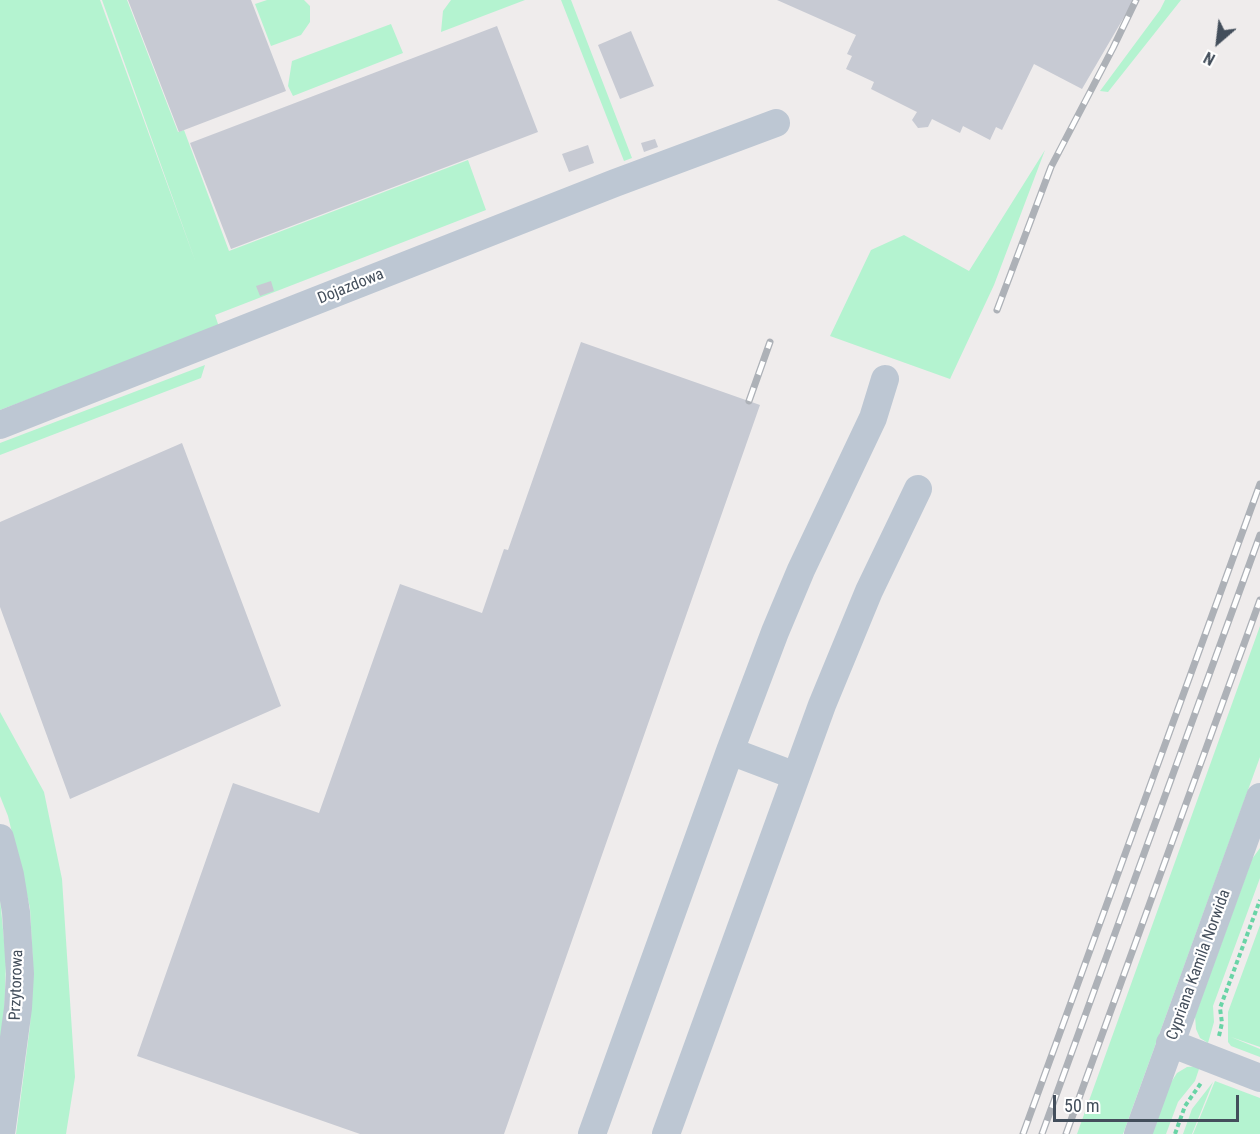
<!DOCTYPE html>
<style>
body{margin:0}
#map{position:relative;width:1260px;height:1134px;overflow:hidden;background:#efecec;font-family:"Roboto Condensed",sans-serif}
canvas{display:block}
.north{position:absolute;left:1188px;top:12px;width:60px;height:60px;-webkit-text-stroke:4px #fff;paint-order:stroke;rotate:208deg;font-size:16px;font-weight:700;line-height:24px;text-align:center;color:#434e5b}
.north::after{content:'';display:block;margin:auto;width:21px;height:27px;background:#434e5b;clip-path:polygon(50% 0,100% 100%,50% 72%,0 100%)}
.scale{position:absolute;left:1053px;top:1095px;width:186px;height:27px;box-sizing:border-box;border:3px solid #434e5b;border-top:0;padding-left:8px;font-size:18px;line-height:21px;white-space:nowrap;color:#434e5b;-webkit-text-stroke:4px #fff;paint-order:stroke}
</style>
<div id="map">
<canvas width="1260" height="1134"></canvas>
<div class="north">N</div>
<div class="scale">50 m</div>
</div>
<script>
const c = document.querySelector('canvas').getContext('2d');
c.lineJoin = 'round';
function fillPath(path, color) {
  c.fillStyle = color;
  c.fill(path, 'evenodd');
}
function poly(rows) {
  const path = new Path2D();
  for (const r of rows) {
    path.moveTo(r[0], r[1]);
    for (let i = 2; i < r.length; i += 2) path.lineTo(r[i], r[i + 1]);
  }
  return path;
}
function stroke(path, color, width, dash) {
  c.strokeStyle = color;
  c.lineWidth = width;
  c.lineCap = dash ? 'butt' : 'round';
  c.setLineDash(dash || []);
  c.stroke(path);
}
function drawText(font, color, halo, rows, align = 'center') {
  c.font = font + ' "Roboto Condensed",sans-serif';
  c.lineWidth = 4.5;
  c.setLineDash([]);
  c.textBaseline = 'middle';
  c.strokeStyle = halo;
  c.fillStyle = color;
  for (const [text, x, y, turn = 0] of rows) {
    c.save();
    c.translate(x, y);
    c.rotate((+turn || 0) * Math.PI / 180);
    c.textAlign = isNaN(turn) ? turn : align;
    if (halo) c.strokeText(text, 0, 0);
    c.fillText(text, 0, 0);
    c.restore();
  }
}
fillPath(poly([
 [0,0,100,0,196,263,102,0,127,0,178,132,184,130,229,251,468,160,486,210,215,315,219,327,0,410],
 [267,0,304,0,310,6,310,22,301,35,271,46,255,4],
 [451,0,525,0,441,32,443,11],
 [561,0,571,0,632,158,624,161],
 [1165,0,1181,0,1108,92,1100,91,1160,10],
 [391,24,403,53,293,96,288,86,292,61],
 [1045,150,994,285,950,379,830,336,871,250,904,235,969,271],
 [205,365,201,378,0,455,0,443],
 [1260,626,1260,757,1123,1134,1077,1134],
 [0,712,44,792,62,879,75,1077,66,1134,16,1134,30,1026,33,967,30,908,8,816,0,796],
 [1260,848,1260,878,1213,1006,1214,1022,1208,1043,1200,1038,1196,1029,1195,1016,1252,859],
 [0,898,6,961,4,1022,0,1047],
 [1260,925,1260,1047,1231,1037,1260,1049,1260,1057,1231,1046,1228,1042,1228,1012],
 [1200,1066,1195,1081,1178,1102,1166,1134,1152,1134,1170,1084,1177,1073,1187,1067],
 [1215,1081,1260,1098,1260,1134,1193,1134],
 [1213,1082,1192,1134,1183,1134,1192,1109]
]), '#b4f3d0');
fillPath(poly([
 [128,0,251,0,286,91,179,132],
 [777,0,1134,0,1082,89,1034,64,1002,130,996,127,990,140,963,126,960,133,932,119,928,127,918,128,912,120,917,112,871,89,874,82,846,69,852,56,847,54,856,35],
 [497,26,538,132,231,249,190,143],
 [631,31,654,86,620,99,598,45],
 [655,139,658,147,644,152,641,143],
 [588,145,594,163,569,172,562,154],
 [271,281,274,291,260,296,256,286],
 [581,342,760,405,504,1134,360,1134,137,1056,233,783,319,813,400,584,482,613,504,549,508,550],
 [182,443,281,706,70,799,0,607,0,522]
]), '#c7cad3');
stroke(poly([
 [1219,1036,1222,1023,1220,1008,1260,900],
 [1175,1134,1185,1106,1201,1083]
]), '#69d4a6', 4, [4.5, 3]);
stroke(poly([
 [0,425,615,183,776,123],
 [796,776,730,751,775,632,801,570,873,418,885,379],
 [0,838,10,875,16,912,20,974,18,1008,1,1134],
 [1170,1043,1260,1078],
 [592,1134,730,751],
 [666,1134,822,705,869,591,918,489],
 [1138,1134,1260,797]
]), '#bdc7d3', 28);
const rail = poly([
 [997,310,1051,167,1113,48,1136,0],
 [749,401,770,342],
 [1023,1134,1260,484],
 [1042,1134,1260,535],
 [1066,1134,1260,600]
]);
stroke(rail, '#adb1b7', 7);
stroke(rail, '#fff', 4.5, [14]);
drawText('16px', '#434e5b', '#fff', [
 ["Dojazdowa",351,287,-22],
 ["Cypriana Kamila Norwida",1199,965,-70],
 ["Przytorowa",17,985,-88]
]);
</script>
